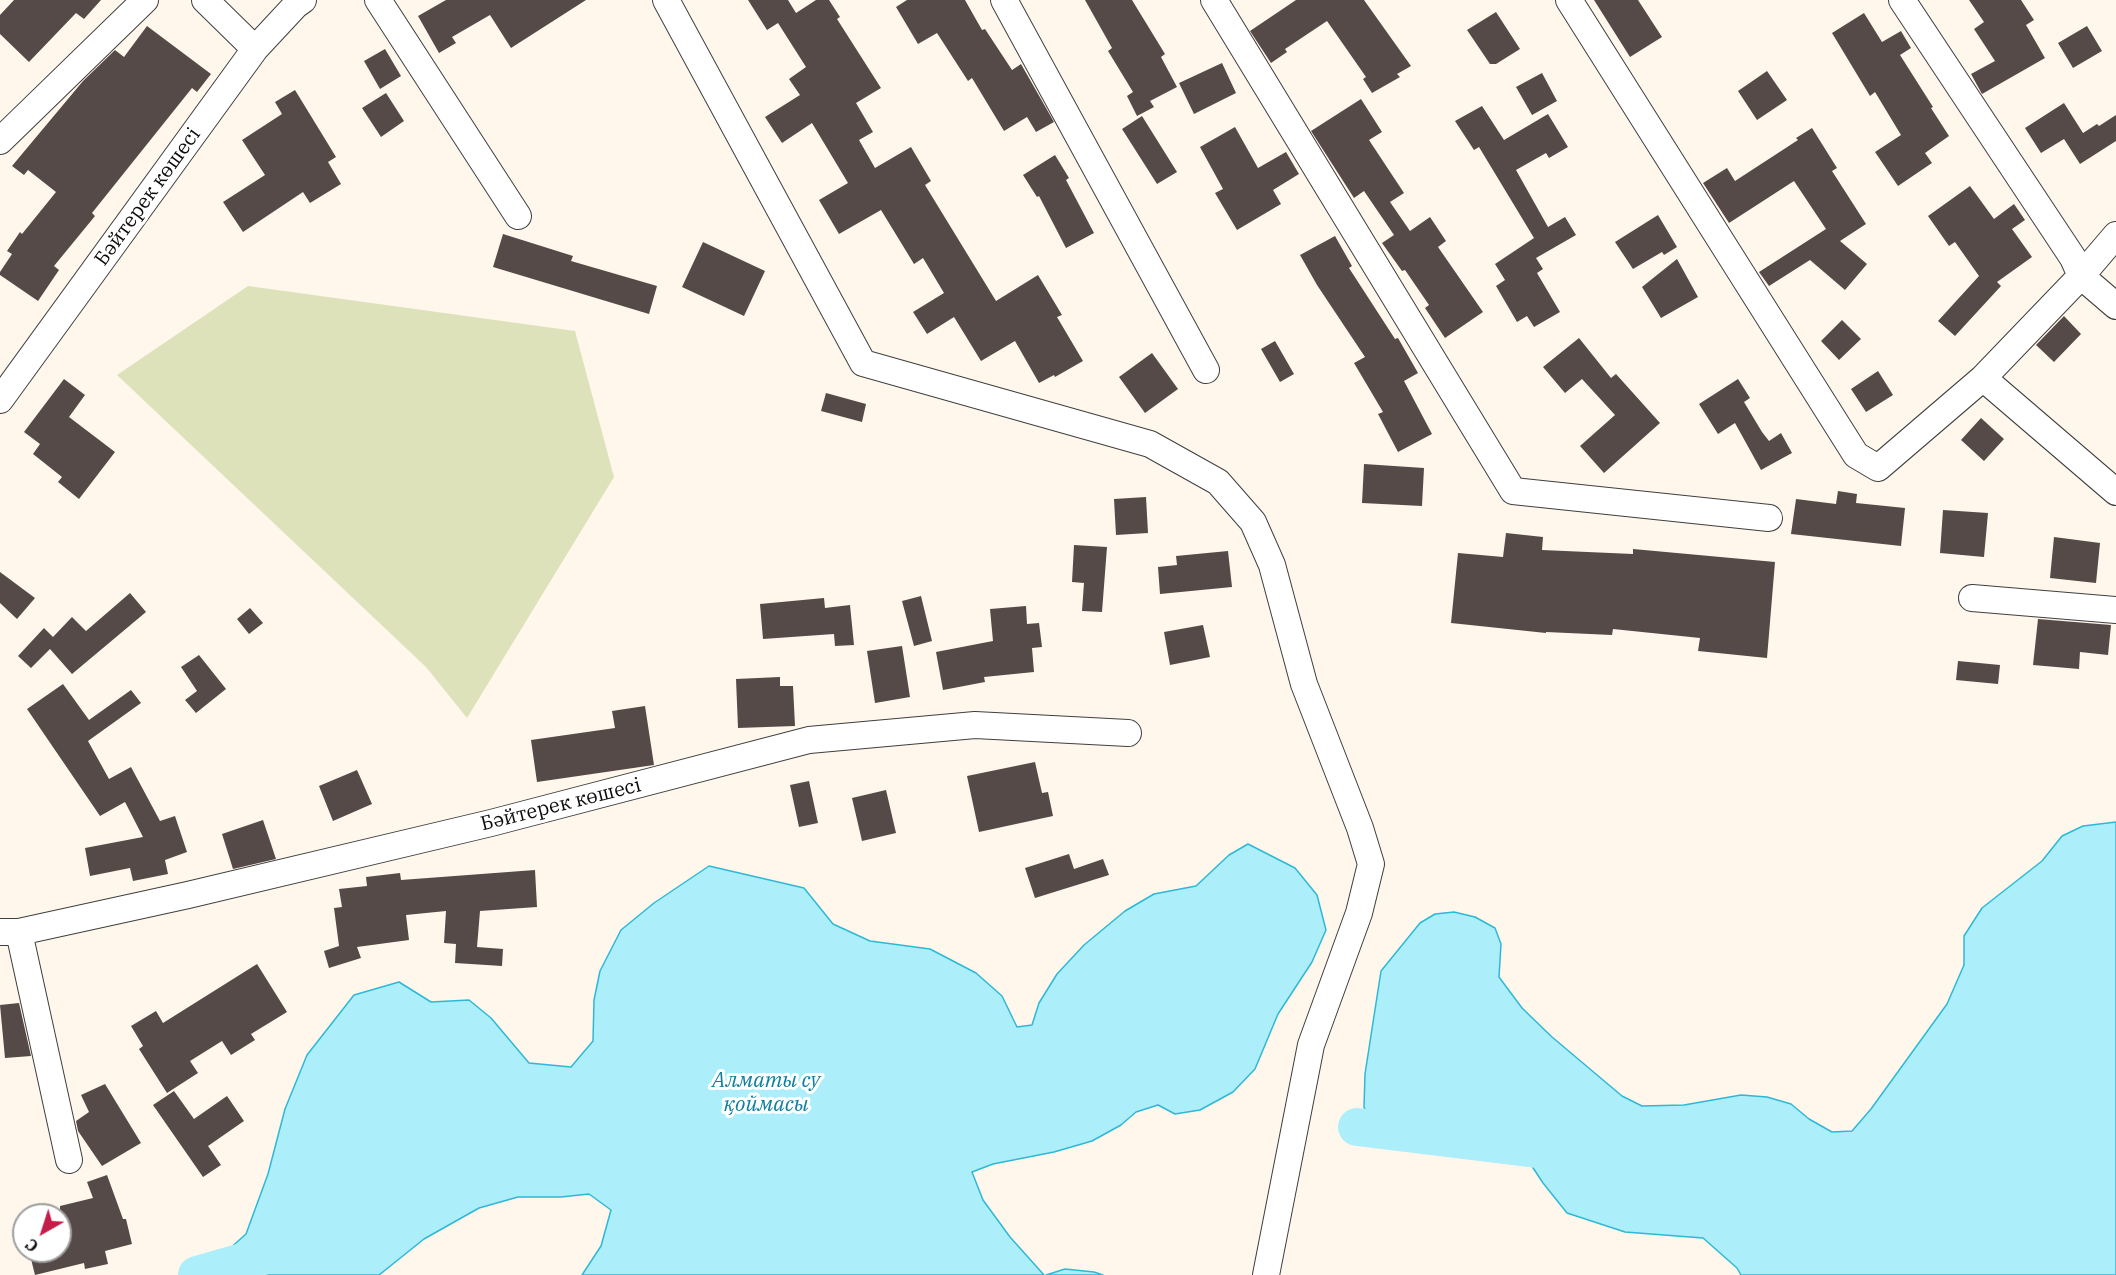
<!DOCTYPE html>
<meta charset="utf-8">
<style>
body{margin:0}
#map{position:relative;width:2116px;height:1275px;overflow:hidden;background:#fff7eb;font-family:"IBM Plex Serif",serif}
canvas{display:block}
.north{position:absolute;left:12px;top:1203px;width:60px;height:60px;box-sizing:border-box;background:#fff;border:2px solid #9e9e9e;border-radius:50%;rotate:219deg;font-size:16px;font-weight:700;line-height:24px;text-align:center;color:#0c0c0c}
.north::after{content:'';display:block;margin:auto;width:21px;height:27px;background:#c41c49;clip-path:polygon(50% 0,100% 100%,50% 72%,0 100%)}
</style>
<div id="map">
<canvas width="2116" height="1275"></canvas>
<div class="north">С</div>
</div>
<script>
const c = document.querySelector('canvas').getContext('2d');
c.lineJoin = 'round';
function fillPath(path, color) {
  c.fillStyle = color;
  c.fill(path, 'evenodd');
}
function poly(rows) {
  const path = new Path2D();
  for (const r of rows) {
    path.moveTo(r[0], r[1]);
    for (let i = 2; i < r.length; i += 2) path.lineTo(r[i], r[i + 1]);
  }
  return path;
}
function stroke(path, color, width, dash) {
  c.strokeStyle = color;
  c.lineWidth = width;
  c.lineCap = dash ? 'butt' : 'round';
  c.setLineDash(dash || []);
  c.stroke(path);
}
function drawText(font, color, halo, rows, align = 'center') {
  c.font = font + ' "IBM Plex Serif",serif';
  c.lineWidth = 6;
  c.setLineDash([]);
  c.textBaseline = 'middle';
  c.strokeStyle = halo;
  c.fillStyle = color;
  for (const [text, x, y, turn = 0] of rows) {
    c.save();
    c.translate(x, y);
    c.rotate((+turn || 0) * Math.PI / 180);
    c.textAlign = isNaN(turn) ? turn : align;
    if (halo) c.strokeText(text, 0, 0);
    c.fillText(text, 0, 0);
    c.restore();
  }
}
fillPath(poly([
 [248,286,575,331,614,477,467,718,426,667,117,375]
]), '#dee2bb');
const water = poly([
 [2116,822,2116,1275,1741,1275,1737,1268,1703,1238,1625,1232,1567,1213,1543,1183,1518,1145,1475,1128,1431,1147,1374,1131,1364,1107,1365,1074,1381,971,1420,923,1435,914,1454,912,1475,917,1495,928,1501,944,1499,977,1522,1008,1552,1037,1622,1096,1642,1106,1684,1105,1741,1095,1767,1097,1791,1104,1809,1119,1832,1132,1852,1131,1871,1109,1947,1004,1964,965,1964,936,1982,908,2042,861,2062,836,2083,826,2116,822],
 [1248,844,1295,868,1317,895,1326,930,1312,962,1278,1014,1255,1069,1233,1092,1200,1110,1175,1114,1158,1105,1136,1112,1121,1125,1092,1141,1054,1152,993,1164,972,1172,983,1200,1010,1237,1044,1275,582,1275,601,1246,611,1210,589,1194,561,1197,518,1197,479,1208,424,1239,379,1275,208,1275,218,1259,246,1234,268,1174,285,1109,307,1055,354,995,399,982,431,1002,469,1000,491,1018,529,1063,571,1067,593,1041,594,1000,600,971,621,930,654,903,709,866,804,888,833,924,870,941,930,949,976,973,1002,996,1017,1027,1032,1025,1039,1003,1057,974,1084,945,1125,911,1154,894,1196,886,1229,855,1248,844],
 [1065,1269,1094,1272,1103,1275,1046,1275,1065,1269]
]);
fillPath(water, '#aceefa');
stroke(water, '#2fb8d6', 1.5);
stroke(poly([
 [1357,1127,1569,1153],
 [197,1275,260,1257]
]), '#aceefa', 38);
fillPath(poly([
 [14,0,101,0,84,19,76,13,29,62,0,34,0,15],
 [446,0,586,0,511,48,490,15,452,37,456,43,439,53,418,16],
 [748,0,788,0,796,13,816,0,829,0,840,17,837,19,881,88,856,103,873,132,859,140,875,168,911,147,931,181,925,185,996,301,1038,275,1062,315,1057,317,1083,361,1055,377,1054,375,1039,383,1015,341,981,361,954,317,927,334,913,312,944,293,923,258,914,264,881,210,839,234,819,200,848,183,812,123,782,143,765,117,800,95,789,79,806,67,778,23,767,30],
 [907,0,965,0,982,30,985,29,1012,70,1021,64,1054,122,1036,132,1027,117,1004,131,972,78,968,81,937,33,918,44,896,7],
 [1085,0,1132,0,1165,54,1161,57,1177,87,1150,101,1154,107,1137,116,1127,96,1133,92,1108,51,1112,48],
 [1296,0,1364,0,1411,66,1397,74,1400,77,1372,93,1363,79,1366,77,1327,21,1285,49,1287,52,1271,63,1250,31],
 [1594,0,1638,0,1662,37,1630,57],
 [1969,0,2021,0,2034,20,2026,25,2045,58,1982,94,1971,74,1995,61,1974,29,1984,22],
 [1496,12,1520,49,1496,64,1490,64,1467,30],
 [1864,13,1882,42,1901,31,1911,48,1900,55,1933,107,1931,108,1949,136,1925,153,1932,163,1898,186,1875,152,1901,135,1875,92,1870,96,1832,33],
 [147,26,211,74,197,92,192,88,92,213,95,216,54,266,59,270,38,301,0,275,0,272,12,254,7,251,20,232,22,234,56,192,28,170,24,175,12,166,83,81,115,50,124,57],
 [2087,26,2102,51,2073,68,2058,43],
 [385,49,401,76,380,89,364,61],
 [1222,63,1236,93,1194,114,1179,83],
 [1767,71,1787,100,1757,120,1738,91],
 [1542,73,1557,101,1532,115,1516,87],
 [295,90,336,157,328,162,341,184,310,203,303,192,243,232,223,202,265,175,242,140,282,114,275,102],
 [386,93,404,121,381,137,362,108],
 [1361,99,1382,132,1369,140,1404,193,1390,202,1410,231,1430,217,1446,241,1438,247,1483,312,1445,338,1425,308,1429,305,1405,270,1402,271,1382,243,1394,235,1364,191,1354,198,1311,131],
 [2064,103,2083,133,2097,124,2099,126,2116,115,2116,141,2080,164,2064,139,2041,153,2025,128],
 [1482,106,1504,140,1548,114,1568,147,1549,158,1546,153,1516,170,1548,227,1565,217,1576,235,1536,258,1543,269,1537,273,1560,312,1534,327,1527,316,1517,322,1496,286,1505,280,1495,264,1534,238,1479,147,1474,150,1455,121],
 [1142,116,1177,172,1157,184,1122,129],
 [1235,127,1258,168,1286,152,1299,174,1273,190,1281,204,1237,230,1215,193,1223,189,1200,147],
 [1812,128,1837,168,1832,171,1866,224,1840,241,1867,264,1845,290,1810,260,1769,286,1759,272,1826,229,1794,181,1729,223,1703,183,1727,168,1735,181,1798,140,1796,138],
 [1055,155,1069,178,1066,180,1094,233,1066,248,1039,196,1037,197,1023,175],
 [1970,186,1994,219,2014,204,2025,220,2012,229,2032,257,1997,282,2001,286,1955,336,1938,321,1979,276,1955,242,1949,246,1928,216],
 [1658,215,1677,247,1664,255,1662,252,1633,269,1615,242],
 [503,234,573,256,571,261,657,286,649,314,493,267],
 [1335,236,1352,266,1349,268,1395,339,1398,338,1418,373,1404,381,1432,434,1398,452,1378,414,1383,412,1354,363,1365,357,1317,285,1300,255],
 [703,242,765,271,744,316,682,287],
 [1677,259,1698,297,1661,318,1642,287],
 [2064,316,2081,334,2054,362,2036,345],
 [1842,320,1861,339,1839,360,1821,341],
 [1579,338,1611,378,1616,374,1660,423,1604,473,1580,446,1615,415,1582,379,1565,393,1543,367],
 [1275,341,1294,374,1280,382,1261,349],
 [1152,353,1178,389,1145,413,1119,377],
 [1878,371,1893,395,1866,412,1851,389],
 [64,379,85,395,69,417,115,452,79,499,58,482,62,477,33,454,40,444,24,432],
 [1738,379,1750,398,1744,402,1762,432,1769,441,1781,433,1792,453,1761,470,1735,423,1718,434,1699,404],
 [826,393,866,404,862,422,821,411],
 [1981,418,2004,439,1984,461,1961,440],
 [1364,464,1424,468,1422,506,1362,503],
 [1838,491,1857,494,1856,503,1905,508,1901,546,1791,534,1796,499,1836,504],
 [1146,497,1148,533,1116,535,1114,499],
 [1943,510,1988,513,1984,557,1940,553],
 [1506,533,1543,537,1542,550,1633,554,1633,549,1775,562,1767,658,1698,651,1700,638,1613,629,1612,635,1546,632,1546,633,1451,623,1458,553,1503,557],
 [2054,537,2100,543,2096,583,2050,578],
 [1074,545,1107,547,1102,612,1082,611,1084,583,1072,582],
 [1228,551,1232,587,1160,594,1158,567,1177,565,1176,556],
 [0,572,35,598,17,619,0,603],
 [130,593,146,612,72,674,50,649,31,668,18,656,44,628,53,637,72,617,86,631],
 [921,596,932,641,914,646,902,601],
 [824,598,825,608,850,605,854,645,835,646,834,634,763,639,760,604],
 [1026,606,1027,624,1039,623,1042,647,1032,648,1034,672,984,677,985,682,943,690,936,652,993,641,990,609],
 [250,608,263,623,249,634,237,619],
 [2038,619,2111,625,2108,655,2080,652,2079,669,2033,665],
 [1203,625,1210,657,1170,665,1164,632],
 [902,646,910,697,875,703,867,651],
 [199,655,226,689,196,713,185,700,197,691,181,667],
 [1958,661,2000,665,1998,684,1956,680],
 [780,677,780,686,793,686,795,726,738,728,736,679],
 [63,684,89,720,131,690,141,703,88,741,109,779,131,767,160,821,175,816,187,852,165,860,168,874,133,881,130,868,90,876,85,848,143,837,125,802,100,816,27,709],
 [645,706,654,765,537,782,531,740,615,728,612,711],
 [1035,762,1042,793,1048,792,1053,816,979,832,967,776],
 [357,770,372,804,333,821,319,786],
 [809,781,818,823,799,827,790,785],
 [886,790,896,833,862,841,852,798],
 [263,820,276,859,233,869,222,834],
 [1069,854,1074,869,1103,859,1109,875,1035,898,1025,868],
 [535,870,537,907,480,911,477,947,503,949,502,966,455,963,456,944,444,943,446,911,406,915,409,940,357,947,361,958,329,968,324,951,339,946,334,908,342,907,339,889,367,886,366,877,400,873,401,880],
 [257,964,287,1012,251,1034,255,1040,231,1055,222,1041,190,1061,198,1073,167,1093,139,1049,143,1046,131,1026,156,1011,163,1023],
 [19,1003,31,1056,5,1058,0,1005],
 [105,1084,141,1143,102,1166,78,1131,76,1121,89,1112,81,1095],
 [174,1091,194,1119,227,1096,244,1121,208,1146,221,1165,203,1177,153,1105],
 [107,1175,123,1219,126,1219,132,1244,105,1251,108,1264,85,1269,84,1263,35,1275,29,1251,60,1251,60,1206,93,1198,87,1182]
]), '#554a48');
const minor = poly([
 [205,0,255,49],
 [378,0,518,216],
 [666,0,863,363,1150,444,1218,482,1253,522,1272,565,1304,684,1360,828,1371,864,1359,913,1311,1045,1266,1275],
 [1004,0,1206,370],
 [1214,0,1513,491,1769,518],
 [1569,0,1856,455,1878,468,1983,378,2116,492],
 [1902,0,2073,258,2081,276,2116,306],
 [0,141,145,0],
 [1983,378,2081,276,2116,235],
 [0,400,255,49,296,5,303,0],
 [1972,598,2116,610],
 [0,932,19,932,188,895,491,823,809,740,975,725,1128,733],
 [19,932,69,1160]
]);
stroke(minor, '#3f3f3f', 28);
stroke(minor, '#fff', 26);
drawText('20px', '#0c0c0c', '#fff', [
 ["Бәйтерек көшесі",148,197,-54],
 ["Бәйтерек көшесі",561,805,-14]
]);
drawText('italic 21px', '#0e7f9e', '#fff', [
 ["Алматы су",766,1081],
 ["қоймасы",766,1105]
]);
</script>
